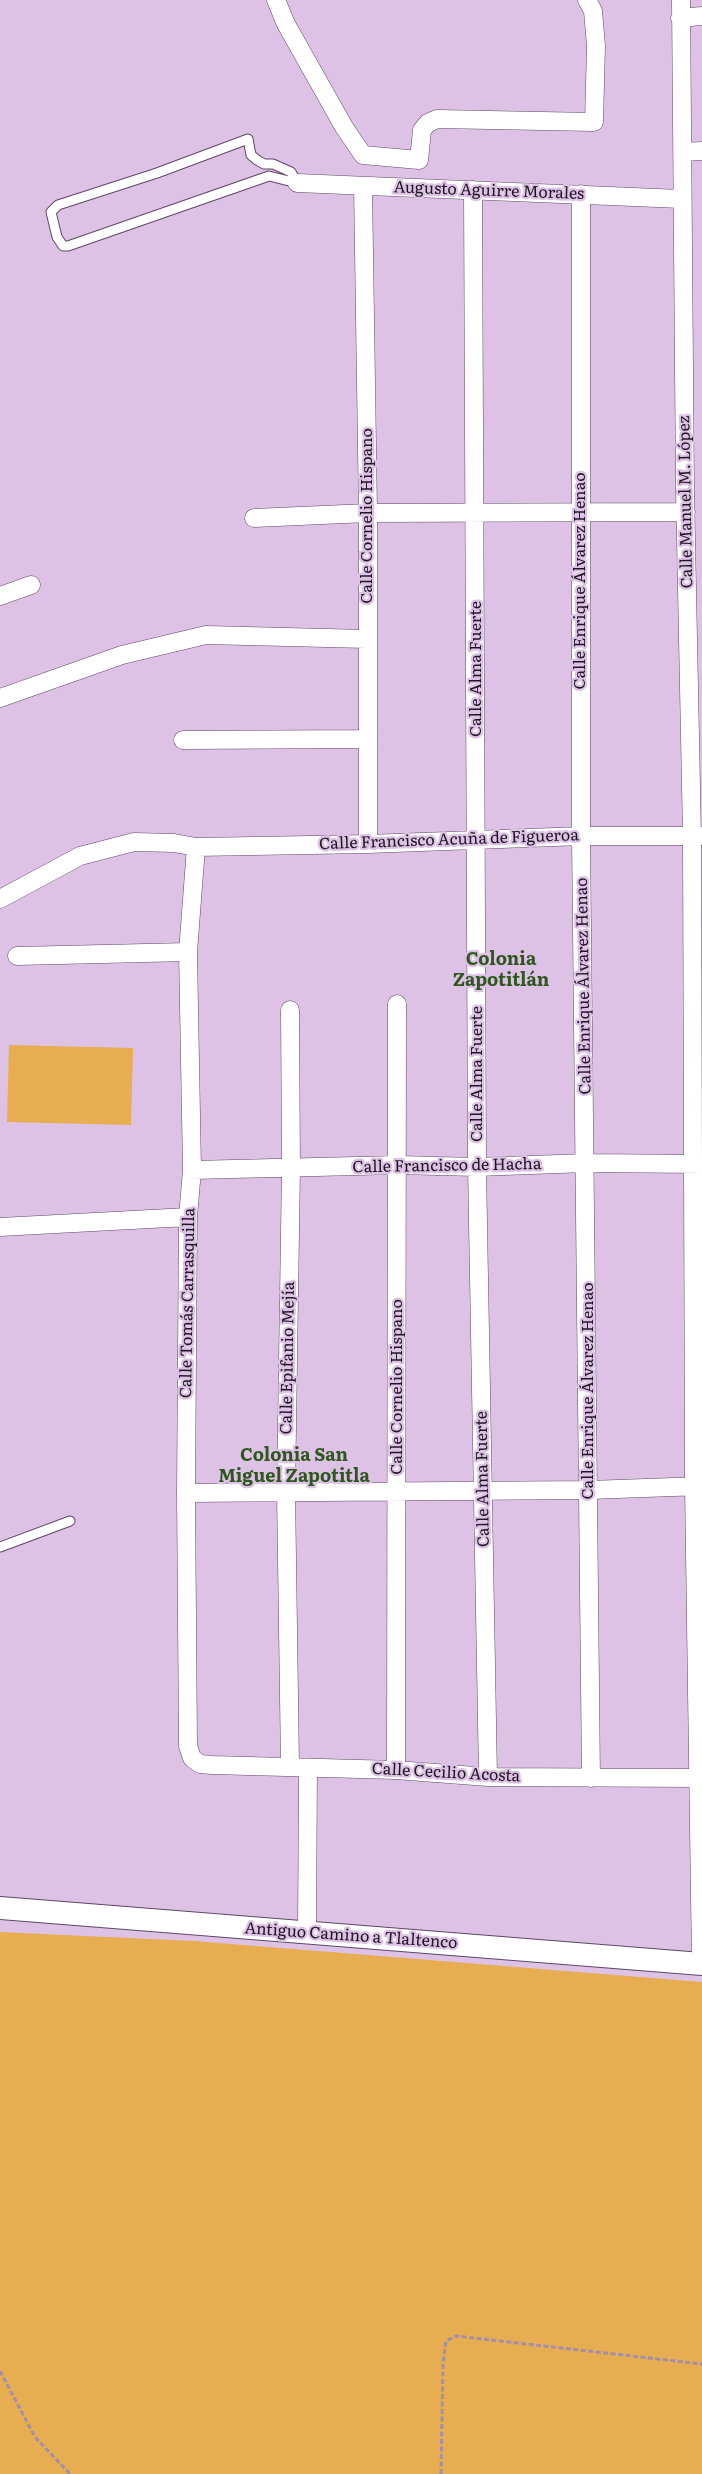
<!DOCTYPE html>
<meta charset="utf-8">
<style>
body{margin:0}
canvas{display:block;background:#ddc2e6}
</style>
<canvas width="702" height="2474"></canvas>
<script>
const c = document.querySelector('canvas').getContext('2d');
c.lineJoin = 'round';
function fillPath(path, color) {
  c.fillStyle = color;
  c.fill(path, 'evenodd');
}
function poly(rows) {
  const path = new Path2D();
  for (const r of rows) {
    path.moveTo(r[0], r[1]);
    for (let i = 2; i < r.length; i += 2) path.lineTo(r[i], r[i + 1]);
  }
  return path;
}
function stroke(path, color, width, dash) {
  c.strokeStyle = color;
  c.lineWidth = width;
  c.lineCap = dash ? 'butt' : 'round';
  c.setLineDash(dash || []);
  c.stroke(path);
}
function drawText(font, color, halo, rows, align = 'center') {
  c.font = font + ' Literata,serif';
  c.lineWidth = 4.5;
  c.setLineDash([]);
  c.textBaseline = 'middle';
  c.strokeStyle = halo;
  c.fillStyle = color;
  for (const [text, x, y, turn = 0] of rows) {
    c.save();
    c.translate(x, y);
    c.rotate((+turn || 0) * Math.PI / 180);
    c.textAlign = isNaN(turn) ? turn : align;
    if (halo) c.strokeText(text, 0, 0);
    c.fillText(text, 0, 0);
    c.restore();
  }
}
fillPath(poly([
 [9,1045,133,1048,131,1125,7,1122],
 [0,1932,194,1941,702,1982,702,2474,0,2474]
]), '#e6ae51');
const service = poly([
 [248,139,251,155,257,160,264,164,273,164,291,172,297,183,269,176,68,246,63,246,57,237,51,212,58,205,157,173,248,139],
 [0,1547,70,1521]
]);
const minor = poly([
 [276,0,286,24,344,127,363,155,419,160,422,130,428,123,437,119,594,122,596,46,593,11,587,0],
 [681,0,685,490,692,836,694,1486,701,1964],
 [680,18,702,16],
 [683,152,702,151],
 [297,183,681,199],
 [363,187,368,513,368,844],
 [473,190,477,1167,488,1777],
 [581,194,581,836,591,1778],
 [254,518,368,513,686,512],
 [0,596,31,585],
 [0,698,122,655,206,635,367,639],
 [183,740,366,739],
 [196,847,188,952,192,1170,188,1217,186,1493,188,1746,192,1758,200,1764,212,1765,396,1770,488,1777,702,1778],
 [0,899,80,856,134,842,174,843,196,847,368,844,581,836,702,836],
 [17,956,188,952],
 [192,1170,398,1165,477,1167,586,1163,702,1164],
 [0,1227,188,1217],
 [186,1493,589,1490,702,1486],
 [290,1766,286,1491,291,1168,290,1010],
 [396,1770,397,1004],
 [307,1932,308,1768]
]);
const tertiary = poly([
 [0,1908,702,1964]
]);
stroke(service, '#5e4766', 11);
stroke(minor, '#5e4766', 19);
stroke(tertiary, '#5e4766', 24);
stroke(poly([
 [0,2371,35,2437,70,2474],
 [441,2474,443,2363,446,2341,456,2336,702,2364]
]), '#a48eab', 3, [5, 2.5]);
stroke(service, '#fff', 9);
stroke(minor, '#fff', 18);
stroke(tertiary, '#fff', 22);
drawText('16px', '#1f1623', '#ddc2e6', [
 ["Augusto Aguirre Morales",489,191,2],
 ["Calle Manuel M. López",686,502,-91],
 ["Calle Cornelio Hispano",367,516,-90],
 ["Calle Enrique Álvarez Henao",580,581,-90],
 ["Calle Alma Fuerte",476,669,-90],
 ["Calle Francisco Acuña de Figueroa",449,840,-2],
 ["Calle Enrique Álvarez Henao",584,986,-91],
 ["Calle Alma Fuerte",477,1074,-90],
 ["Calle Francisco de Hacha",447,1166,-1],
 ["Calle Tomás Carrasquilla",188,1303,-89],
 ["Calle Epifanio Mejía",288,1358,-89],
 ["Calle Cornelio Hispano",397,1387,-90],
 ["Calle Enrique Álvarez Henao",588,1391,-90],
 ["Calle Alma Fuerte",483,1479,-91],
 ["Calle Cecilio Acosta",446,1773,3],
 ["Antiguo Camino a Tlaltenco",351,1936,4]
]);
drawText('bold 18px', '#2e571c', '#ddc2e6', [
 ["Colonia",501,960],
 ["Zapotitlán",501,981],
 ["Colonia San",294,1456],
 ["Miguel Zapotitla",294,1477]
]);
</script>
